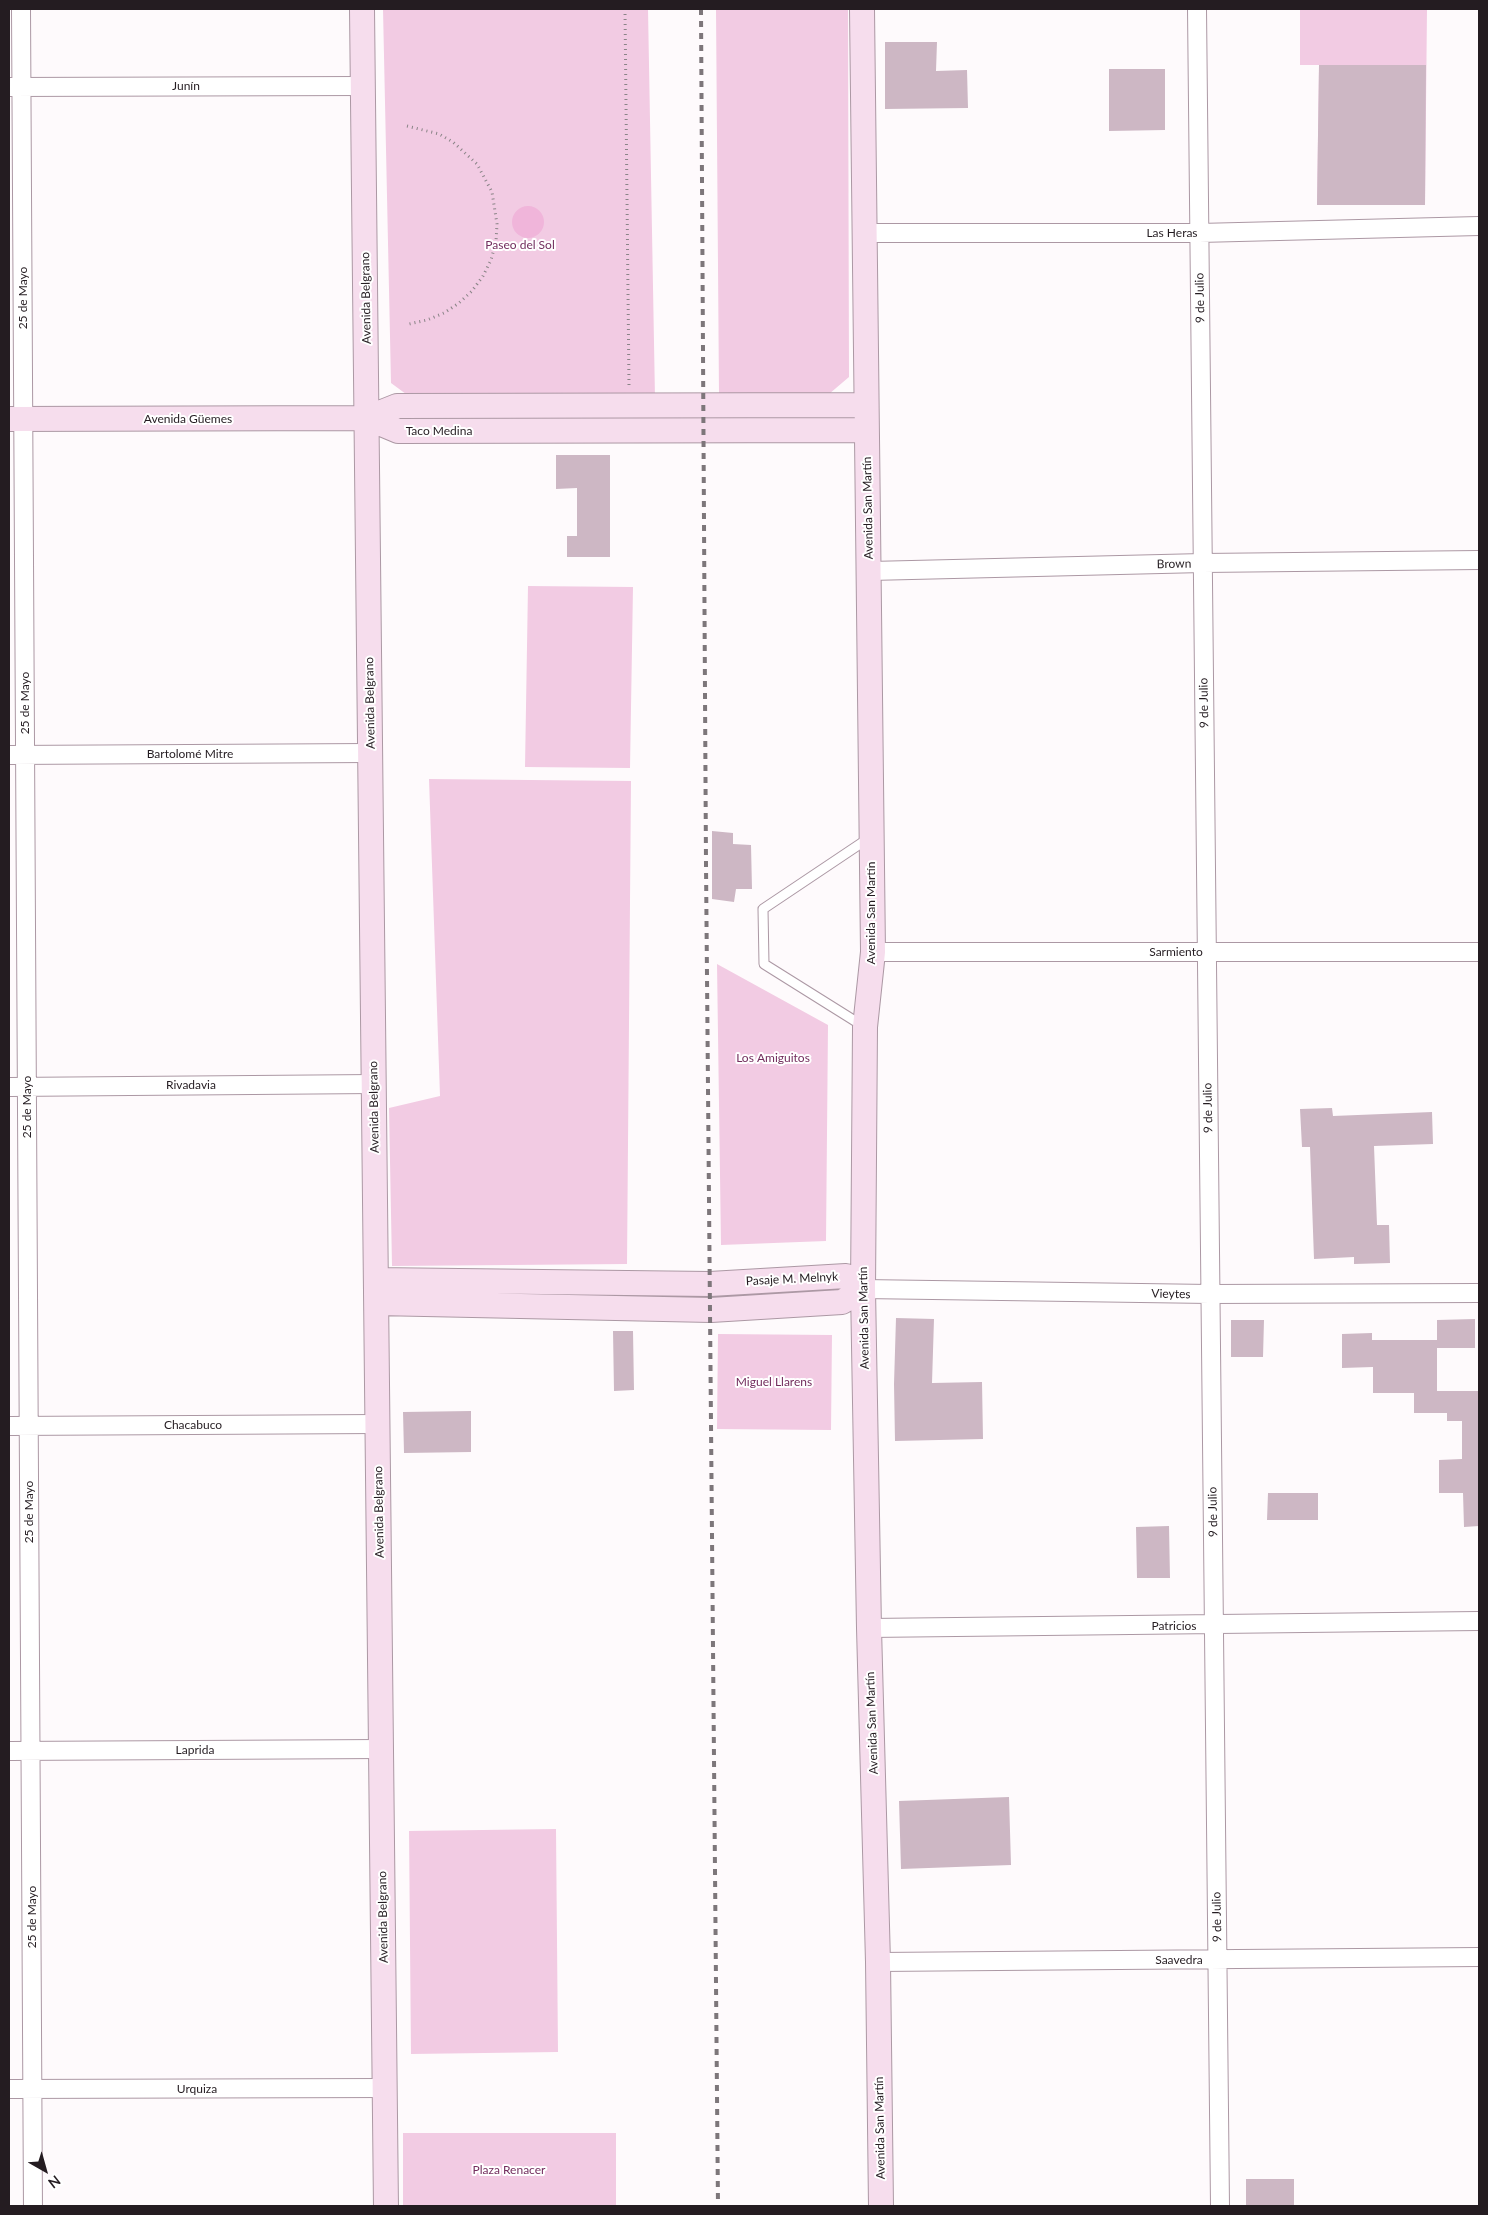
<!DOCTYPE html>
<meta charset="utf-8">
<style>
body{margin:0}
#map{position:relative;width:1488px;height:2215px;overflow:hidden;background:#fefafc;font-family:Lato,sans-serif}
canvas{display:block}
.frame{position:absolute;inset:0;border:10px solid #241c21;pointer-events:none}
.north{position:absolute;left:20px;top:2145px;width:50px;height:50px;-webkit-text-stroke:4px #fff;paint-order:stroke;rotate:142deg;font-size:14px;font-weight:700;line-height:20px;text-align:center;color:#241c21}
.north::after{content:'';display:block;margin:auto;width:18px;height:22px;background:#241c21;clip-path:polygon(50% 0,100% 100%,50% 72%,0 100%)}
</style>
<div id="map">
<canvas width="1488" height="2215"></canvas>
<div class="frame"></div>
<div class="north">N</div>
</div>
<script>
const c = document.querySelector('canvas').getContext('2d');
c.lineJoin = 'round';
function fillPath(path, color) {
  c.fillStyle = color;
  c.fill(path, 'evenodd');
}
function poly(rows) {
  const path = new Path2D();
  for (const r of rows) {
    if (r.length === 3) {
      path.moveTo(r[0] + r[2], r[1]);
      path.arc(r[0], r[1], r[2], 0, 2 * Math.PI);
      continue;
    }
    path.moveTo(r[0], r[1]);
    for (let i = 2; i < r.length; i += 2) path.lineTo(r[i], r[i + 1]);
  }
  return path;
}
function stroke(path, color, width, dash) {
  c.strokeStyle = color;
  c.lineWidth = width;
  c.lineCap = dash ? 'butt' : 'round';
  c.setLineDash(dash || []);
  c.stroke(path);
}
function drawText(font, color, halo, rows, align = 'center') {
  c.font = font + ' Lato,sans-serif';
  c.lineWidth = 4;
  c.setLineDash([]);
  c.textBaseline = 'middle';
  c.strokeStyle = halo;
  c.fillStyle = color;
  for (const [text, x, y, turn = 0] of rows) {
    c.save();
    c.translate(x, y);
    c.rotate((+turn || 0) * Math.PI / 180);
    c.textAlign = isNaN(turn) ? turn : align;
    if (halo) c.strokeText(text, 0, 0);
    c.fillText(text, 0, 0);
    c.restore();
  }
}
fillPath(poly([
 [383,9,648,9,655,398,410,397,391,383],
 [716,9,848,9,849,377,829,394,719,395],
 [1300,9,1427,9,1425,205,1317,205,1319,65,1300,65],
 [528,586,633,587,630,768,525,767],
 [429,779,631,781,627,1264,392,1266,389,1108,440,1096],
 [717,964,828,1025,826,1241,721,1245],
 [718,1334,832,1335,831,1430,717,1429],
 [556,1829,558,2052,411,2054,409,1831],
 [403,2133,616,2133,616,2206,403,2206]
]), '#f2cbe3');
fillPath(poly([
 [528,222,16]
]), '#f0b5da');
fillPath(poly([
 [885,42,937,42,936,71,967,70,968,108,885,109],
 [1319,65,1426,65,1425,205,1317,205],
 [1109,69,1165,69,1165,130,1109,131],
 [556,455,610,455,610,557,567,557,567,536,577,536,577,488,556,489],
 [712,831,733,833,733,844,751,845,752,889,736,889,734,902,712,899],
 [1332,1108,1333,1116,1432,1112,1433,1144,1374,1146,1377,1225,1389,1225,1390,1263,1354,1264,1354,1257,1314,1259,1310,1147,1302,1147,1300,1109],
 [896,1318,934,1319,932,1383,982,1382,983,1439,895,1441,894,1384],
 [1475,1319,1475,1348,1437,1348,1437,1391,1479,1391,1479,1526,1464,1527,1463,1493,1439,1493,1439,1460,1462,1459,1462,1421,1447,1421,1447,1413,1414,1413,1414,1393,1373,1393,1373,1367,1342,1368,1342,1334,1372,1333,1372,1340,1437,1340,1437,1320],
 [1231,1320,1264,1320,1263,1357,1231,1357],
 [613,1331,633,1331,634,1390,614,1391],
 [471,1411,471,1452,404,1453,403,1412],
 [1268,1493,1318,1493,1318,1520,1267,1520],
 [1169,1526,1170,1578,1137,1578,1136,1527],
 [1009,1797,1011,1865,901,1869,899,1801],
 [1246,2179,1294,2179,1294,2206,1246,2206]
]), '#cdb7c4');
const lane = poly([
 [863,1026,764,964,763,909,869,838]
]);
const street = poly([
 [21,9,33,2206],
 [1197,9,1220,2206],
 [9,87,363,86],
 [865,233,1199,233,1479,226],
 [870,571,1203,563,1479,560],
 [9,755,370,753],
 [873,952,1479,952],
 [9,1087,374,1084],
 [863,1289,1210,1294,1479,1293],
 [9,1426,378,1424],
 [869,1628,1479,1621],
 [9,1751,381,1749],
 [878,1962,1479,1957],
 [9,2089,385,2088]
]);
const secondary = poly([
 [362,9,386,2206],
 [862,9,873,952,865,1027,863,1289,869,1628,878,1962,881,2206],
 [367,418,398,431,866,430],
 [9,419,367,418,397,406,866,405],
 [376,1280,710,1284,846,1276,863,1289,842,1302,711,1310,377,1303]
]);
stroke(lane, '#ac98a4', 11);
stroke(street, '#ac98a4', 20);
stroke(secondary, '#ac98a4', 26);
stroke(poly([
 [625,9,629,386],
 [407,126,439,134,453,142,477,164,492,192,497,224,496,242,491,260,483,276,472,291,459,303,444,313,427,320,409,324]
]), '#8a8487', 3, [1, 4]);
stroke(lane, '#fff', 9);
stroke(street, '#fff', 18);
stroke(secondary, '#f6dded', 24);
stroke(poly([
 [701,9,706,864,718,2206]
]), '#7d767a', 4, [6, 6]);
drawText('12px', '#241c21', '#fff', [
 ["Junín",186,86],
 ["Las Heras",1172,233],
 ["25 de Mayo",23,298,-90],
 ["Avenida Belgrano",366,298,-91],
 ["9 de Julio",1200,298,-91],
 ["Avenida Güemes",188,419],
 ["Taco Medina",439,431],
 ["Avenida San Martín",868,508,-91],
 ["Brown",1174,564,-1],
 ["25 de Mayo",25,703,-90],
 ["Avenida Belgrano",370,703,-91],
 ["9 de Julio",1204,703,-91],
 ["Bartolomé Mitre",190,754],
 ["Avenida San Martín",871,913,-90],
 ["Sarmiento",1176,952],
 ["Rivadavia",191,1085],
 ["25 de Mayo",27,1107,-90],
 ["Avenida Belgrano",374,1107,-91],
 ["9 de Julio",1208,1108,-91],
 ["Pasaje M. Melnyk",792,1279,-3],
 ["Vieytes",1171,1294,1],
 ["Avenida San Martín",864,1318,-91],
 ["Chacabuco",193,1425],
 ["25 de Mayo",29,1512,-90],
 ["Avenida Belgrano",379,1512,-91],
 ["9 de Julio",1213,1512,-91],
 ["Patricios",1174,1626],
 ["Avenida San Martín",872,1723,-92],
 ["Laprida",195,1750],
 ["25 de Mayo",32,1917,-90],
 ["Avenida Belgrano",383,1917,-91],
 ["9 de Julio",1217,1917,-91],
 ["Saavedra",1179,1960],
 ["Urquiza",197,2089],
 ["Avenida San Martín",880,2128,-91]
]);
drawText('12px', '#732e5e', '#fff', [
 ["Paseo del Sol",520,245],
 ["Los Amiguitos",773,1058],
 ["Miguel Llarens",774,1382],
 ["Plaza Renacer",509,2170]
]);
</script>
